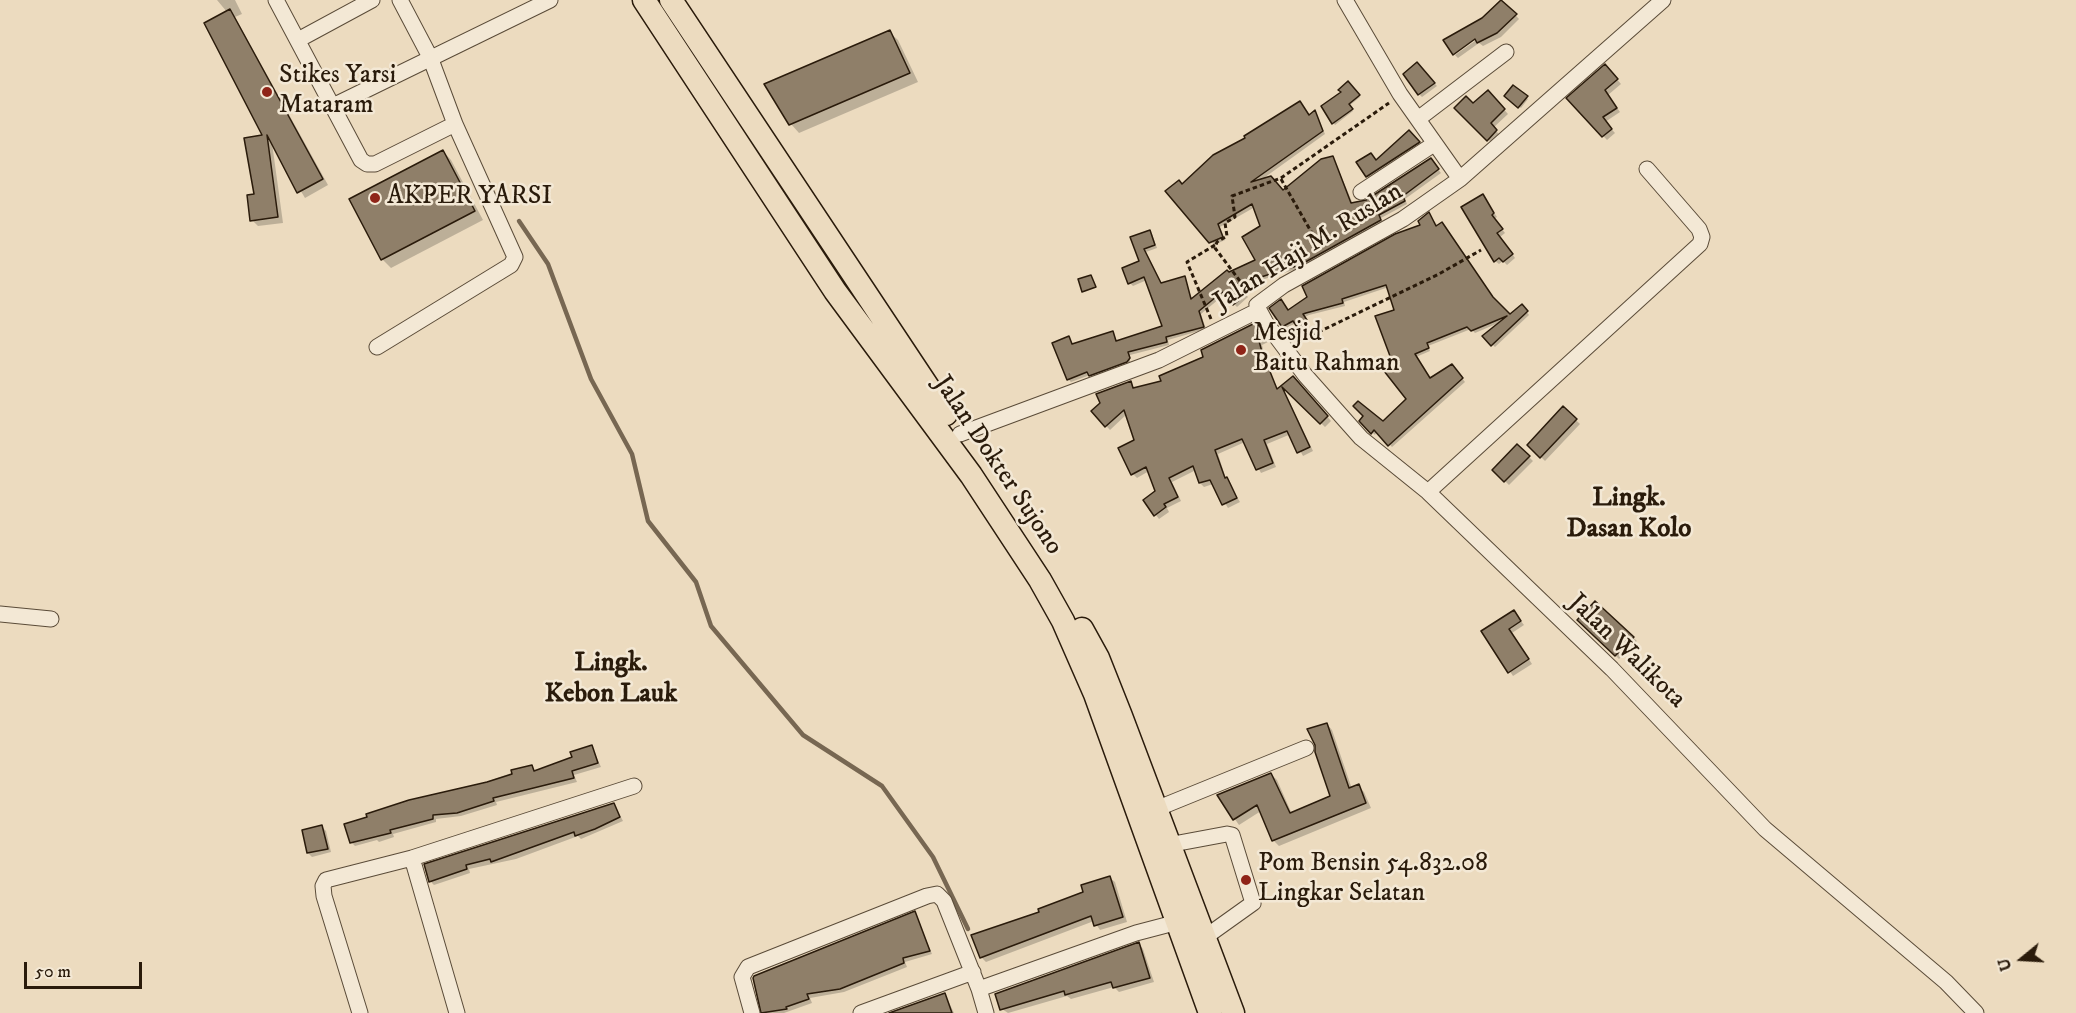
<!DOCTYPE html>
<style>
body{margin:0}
#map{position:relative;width:2076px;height:1013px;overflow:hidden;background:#ecdbbf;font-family:"IM FELL DW Pica",serif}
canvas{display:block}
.north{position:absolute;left:1992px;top:929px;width:60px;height:60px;-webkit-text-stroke:4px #f3e8d5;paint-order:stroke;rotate:252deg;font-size:16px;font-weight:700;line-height:24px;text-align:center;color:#2a1b0b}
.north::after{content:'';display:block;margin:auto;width:21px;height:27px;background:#2a1b0b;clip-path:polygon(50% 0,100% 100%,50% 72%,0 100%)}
.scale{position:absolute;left:24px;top:962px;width:118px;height:27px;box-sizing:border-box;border:3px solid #2a1b0b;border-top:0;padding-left:8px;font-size:18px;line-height:21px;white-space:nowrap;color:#2a1b0b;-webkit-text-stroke:4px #f3e8d5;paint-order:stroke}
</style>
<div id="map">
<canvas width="2076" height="1013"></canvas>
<div class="north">U</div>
<div class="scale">50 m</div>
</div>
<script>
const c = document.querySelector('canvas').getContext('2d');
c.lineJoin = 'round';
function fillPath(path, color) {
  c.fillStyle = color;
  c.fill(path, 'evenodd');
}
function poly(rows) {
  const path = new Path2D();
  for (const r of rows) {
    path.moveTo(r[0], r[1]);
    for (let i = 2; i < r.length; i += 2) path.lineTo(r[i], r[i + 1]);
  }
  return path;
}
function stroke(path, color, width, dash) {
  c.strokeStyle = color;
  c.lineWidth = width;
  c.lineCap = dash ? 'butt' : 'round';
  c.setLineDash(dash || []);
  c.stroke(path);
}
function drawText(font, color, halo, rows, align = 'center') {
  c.font = font + ' "IM FELL DW Pica",serif';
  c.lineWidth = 5;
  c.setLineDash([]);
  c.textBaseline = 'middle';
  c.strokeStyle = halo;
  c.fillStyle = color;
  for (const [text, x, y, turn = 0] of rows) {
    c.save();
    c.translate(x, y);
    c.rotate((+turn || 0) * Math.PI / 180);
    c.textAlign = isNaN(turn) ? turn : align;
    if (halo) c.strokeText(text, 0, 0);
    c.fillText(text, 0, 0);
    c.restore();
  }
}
fillPath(poly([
 [217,0,235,0,242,14,235,17,328,185,305,198,272,143,283,223,258,226,252,220,264,136,227,12],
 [1502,1,1519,19,1501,37,1483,46,1479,43,1458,58,1455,55,1482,36,1483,20],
 [889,32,898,40,918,82,799,133,791,124],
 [1416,64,1437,86,1422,97,1419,94],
 [1609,70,1621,84,1608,95,1620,112,1605,122,1615,133,1607,140,1568,98],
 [1348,83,1360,97,1349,106,1353,111,1335,125,1323,107,1343,93],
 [1514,87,1528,99,1521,108,1506,96],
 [1488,92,1508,114,1493,128,1500,135,1492,143,1456,108,1473,105],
 [1315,112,1325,134,1261,180,1284,192,1333,157,1353,204,1363,203,1433,163,1441,173,1405,199,1407,204,1381,218,1383,223,1303,267,1239,287,1248,297,1237,307,1225,294,1201,314,1206,329,1168,340,1169,345,1130,355,1130,364,1093,378,1090,375,1071,382,1068,379,1069,338,1074,345,1113,333,1118,342,1164,327,1147,280,1133,286,1130,283,1141,262,1131,238,1149,231,1152,234,1157,248,1146,252,1162,284,1185,278,1192,299,1229,273,1257,260,1262,227,1255,207,1220,227,1225,240,1214,245,1182,186],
 [1409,132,1422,146,1371,180,1367,176,1376,161],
 [443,151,451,160,483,220,391,268,383,260,351,199],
 [1483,196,1497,217,1494,219,1505,233,1500,237,1515,258,1507,265,1503,261,1499,264,1495,261,1463,208],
 [1429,214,1495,301,1510,316,1522,306,1529,315,1495,347,1484,336,1501,322,1475,333,1471,329,1428,346,1430,351,1416,357,1431,380,1454,368,1465,382,1392,447,1377,431,1375,435,1361,421,1383,423,1408,399,1395,364,1396,311,1389,287,1344,302,1345,306,1309,315,1305,317,1309,324,1301,329,1296,323,1285,329,1283,327,1288,311,1422,226],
 [1259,329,1268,342,1262,345,1269,372,1278,390,1282,386,1313,451,1303,456,1291,434,1267,444,1276,467,1261,473,1245,442,1218,454,1226,479,1240,502,1228,508,1213,484,1204,487,1200,483,1196,470,1172,482,1181,501,1167,508,1169,512,1159,519,1145,501,1157,492,1149,471,1137,478,1133,474,1136,441,1127,414,1110,430,1093,412,1131,382,1135,389,1163,382],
 [1297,382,1331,421,1325,427,1283,386],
 [1563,408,1580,424,1545,461,1529,445],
 [1518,446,1533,461,1509,485,1494,470],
 [1595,604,1637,641,1619,659,1579,620],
 [1514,612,1524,625,1512,633,1532,664,1513,676,1483,631],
 [1327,724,1332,730,1352,789,1358,786,1364,792,1371,808,1279,846,1274,841,1261,811,1239,825,1219,796,1271,774,1277,780,1292,814,1331,797],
 [592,747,601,767,574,775,577,782,496,802,497,805,461,816,436,819,436,822,393,834,394,837,379,842,377,840,355,846,351,842,465,789,532,766,536,772,573,758],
 [614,804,623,821,581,839,578,836,516,859,469,869,470,873,434,885,431,882,426,865],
 [322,827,326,831,331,852,312,857,308,853],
 [1110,878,1115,882,1127,922,1100,930,1094,921,986,962,981,957,1040,912],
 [915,913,932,954,905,962,907,967,844,992,810,998,812,1003,784,1013,762,1013,754,979],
 [1139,944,1143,949,1154,982,1119,992,1114,987,1071,999,1067,996,1008,1013,1002,1009],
 [945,994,954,1013,894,1013]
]), '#0003');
stroke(poly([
 [519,221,548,264,591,379,632,454,648,521,696,582,711,626,803,735,882,786,933,857,968,929]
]), '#776752', 4.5);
const building = poly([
 [1501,0,1517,14,1497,33,1477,43,1475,39,1453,55,1443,40,1482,18,1501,0],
 [230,9,323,179,297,193,267,135,278,217,250,221,247,195,254,194,244,138,262,135,204,23,230,9],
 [890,30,910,73,789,125,764,84,890,30],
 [1417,62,1435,83,1418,95,1403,74,1417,62],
 [1605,64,1618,79,1605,90,1617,108,1603,117,1612,129,1602,137,1566,98,1605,64],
 [1348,81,1360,95,1349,104,1353,109,1332,124,1321,106,1341,92,1338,90,1348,81],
 [1513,85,1528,96,1518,108,1504,96,1513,85],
 [1488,90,1505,109,1491,123,1497,130,1487,141,1454,108,1466,96,1473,103,1488,90],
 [1300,101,1309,115,1315,110,1323,131,1251,182,1271,176,1283,190,1321,159,1333,156,1351,203,1366,200,1431,158,1439,169,1403,196,1405,201,1379,215,1381,220,1300,265,1238,284,1247,294,1233,305,1222,292,1199,311,1204,327,1166,337,1167,342,1128,352,1130,358,1127,362,1089,376,1087,372,1067,380,1052,343,1069,336,1072,344,1113,331,1116,341,1162,326,1144,277,1128,284,1122,268,1139,261,1130,237,1150,230,1155,245,1144,249,1161,283,1185,276,1191,299,1227,270,1229,272,1255,260,1242,237,1260,226,1252,204,1218,224,1223,237,1209,243,1165,191,1179,180,1182,184,1213,155,1245,138,1244,136,1300,101],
 [1409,130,1420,142,1366,177,1356,162,1371,153,1376,160,1409,130],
 [443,150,475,211,381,260,349,199,443,150],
 [1483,194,1494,213,1492,215,1503,229,1497,233,1513,254,1503,262,1499,258,1494,262,1461,207,1483,194],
 [1429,212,1436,226,1442,222,1493,297,1510,314,1522,304,1528,311,1491,346,1482,336,1507,316,1471,331,1467,327,1427,343,1429,348,1415,354,1430,378,1452,364,1463,378,1388,446,1374,430,1371,434,1359,421,1363,416,1353,406,1358,401,1383,421,1406,399,1384,371,1393,364,1375,316,1394,310,1386,285,1342,299,1343,303,1306,313,1303,314,1307,320,1297,327,1293,321,1282,327,1269,308,1281,299,1288,310,1307,297,1302,286,1395,234,1420,225,1418,221,1429,212],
 [1091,275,1096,287,1082,292,1078,279,1091,275],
 [1255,323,1265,338,1259,341,1267,370,1269,369,1277,389,1293,376,1328,416,1320,424,1282,387,1310,447,1297,453,1287,431,1264,440,1273,463,1256,470,1242,439,1215,450,1225,478,1227,477,1237,498,1222,505,1210,480,1199,483,1193,466,1169,478,1178,497,1164,504,1166,507,1154,516,1143,500,1155,491,1146,467,1131,475,1118,448,1134,440,1124,410,1105,427,1091,411,1100,403,1096,394,1131,381,1133,388,1161,381,1159,376,1203,357,1201,350,1255,323],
 [1563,406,1577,419,1540,458,1527,445,1563,406],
 [1517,444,1530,456,1504,482,1492,470,1517,444],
 [1595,601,1634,637,1615,656,1577,620,1595,601],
 [1514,610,1521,621,1509,629,1529,659,1508,673,1481,631,1514,610],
 [1327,723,1349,788,1359,784,1366,803,1272,841,1257,805,1233,820,1217,795,1271,773,1290,813,1330,796,1315,752,1315,745,1307,729,1327,723],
 [592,745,598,763,572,771,574,778,493,798,494,801,457,813,433,815,433,819,390,830,391,833,350,843,344,824,367,817,366,814,409,800,487,782,512,774,511,770,532,765,534,771,572,757,570,752,592,745],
 [614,803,620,817,595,829,575,836,574,832,491,862,490,859,466,865,467,869,429,882,424,864,614,803],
 [322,825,328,849,307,853,302,830,322,825],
 [1110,876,1123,917,1094,926,1091,916,980,958,971,935,1039,912,1038,909,1083,892,1081,885,1110,876],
 [915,911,930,951,903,958,904,963,840,989,807,994,809,999,786,1007,787,1009,761,1013,753,978,754,976,915,911],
 [1139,942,1150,978,1113,988,1111,982,1065,995,1064,991,1000,1010,995,994,1139,942],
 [945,993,952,1013,889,1013,945,993]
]);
fillPath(building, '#8f7f69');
stroke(building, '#2a1b0b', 1.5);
const minor = poly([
 [276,0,361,160,367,164,375,164,455,124,430,57,400,0],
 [1345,0,1400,94,1460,179],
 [298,40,372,0],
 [333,106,550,0],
 [1418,119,1506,52],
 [1361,192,1434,144],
 [1259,310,1266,323,1305,375,1361,438,1428,492,1612,669,1765,829,1946,982,1976,1013],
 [1259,310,1257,305,1284,285,1403,219,1460,179,1663,0],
 [377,347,511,265,515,257,455,124],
 [960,434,1159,360,1259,310],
 [1428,492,1700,244,1702,237,1699,229,1647,169],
 [0,614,51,619],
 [1156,809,1306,748],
 [1168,845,1227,834,1232,835,1253,903,1204,938],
 [412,858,457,1013],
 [979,989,986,1013],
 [360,1013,324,896,323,886,326,880,412,858,634,786],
 [752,1013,742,977,748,967,927,896,937,894,944,901,979,989,1136,933,1178,922],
 [861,1013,973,972]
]);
const highway = poly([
 [644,0,835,291,971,475,1040,580,1063,621,1095,694,1210,1013],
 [671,0,946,414],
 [1082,629,1098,658,1121,716,1233,1013]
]);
stroke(minor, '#5a4b38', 17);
stroke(highway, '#2a1b0b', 25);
stroke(poly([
 [1281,179,1321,249],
 [1249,293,1215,248,1217,242,1227,236,1225,223,1235,217,1232,196,1281,178,1389,103],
 [1211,319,1187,262,1215,245],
 [1298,342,1439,274,1481,250]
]), '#2a1b0b', 3, [4.5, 3]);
stroke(minor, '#f3e8d5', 15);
stroke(highway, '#ecdbbf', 22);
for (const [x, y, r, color] of [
 [267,92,6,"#8f2418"],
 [375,198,6,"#8f2418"],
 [1241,350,6,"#8f2418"],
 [1246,880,6,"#8f2418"]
]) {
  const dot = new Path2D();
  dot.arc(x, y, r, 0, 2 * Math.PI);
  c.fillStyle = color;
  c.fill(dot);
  stroke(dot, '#f3e8d5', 2);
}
drawText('26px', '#2a1b0b', '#f3e8d5', [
 ["Stikes Yarsi",279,77],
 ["Mataram",279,107],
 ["AKPER YARSI",387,198],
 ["Mesjid",1253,335],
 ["Baitu Rahman",1253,365],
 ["Pom Bensin 54.832.08",1258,865],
 ["Lingkar Selatan",1258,895]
], 'left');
drawText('26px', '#2a1b0b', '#f3e8d5', [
 ["Jalan Haji M. Ruslan",1309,248,-32],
 ["Jalan Dokter Sujono",997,466,56],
 ["Jalan Walikota",1626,652,44]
]);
drawText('bold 27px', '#2a1b0b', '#f3e8d5', [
 ["Lingk.",1629,499],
 ["Dasan Kolo",1629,530],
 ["Lingk.",611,664],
 ["Kebon Lauk",611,695]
]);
</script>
